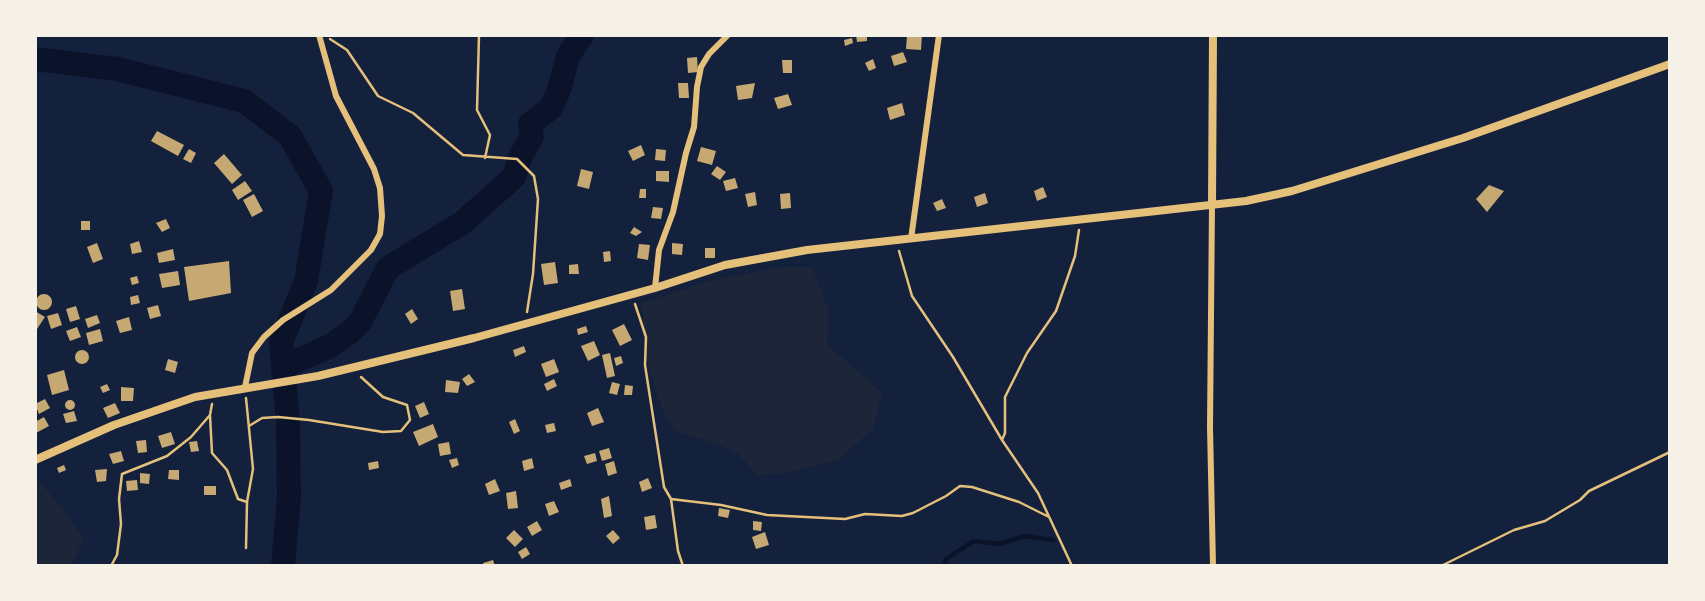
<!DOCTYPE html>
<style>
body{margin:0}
#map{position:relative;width:1705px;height:601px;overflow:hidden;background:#14213d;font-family:"DejaVu Sans",sans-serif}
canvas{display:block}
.frame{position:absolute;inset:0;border:37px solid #f6f1e7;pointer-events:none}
</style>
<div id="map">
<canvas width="1705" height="601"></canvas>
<div class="frame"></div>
</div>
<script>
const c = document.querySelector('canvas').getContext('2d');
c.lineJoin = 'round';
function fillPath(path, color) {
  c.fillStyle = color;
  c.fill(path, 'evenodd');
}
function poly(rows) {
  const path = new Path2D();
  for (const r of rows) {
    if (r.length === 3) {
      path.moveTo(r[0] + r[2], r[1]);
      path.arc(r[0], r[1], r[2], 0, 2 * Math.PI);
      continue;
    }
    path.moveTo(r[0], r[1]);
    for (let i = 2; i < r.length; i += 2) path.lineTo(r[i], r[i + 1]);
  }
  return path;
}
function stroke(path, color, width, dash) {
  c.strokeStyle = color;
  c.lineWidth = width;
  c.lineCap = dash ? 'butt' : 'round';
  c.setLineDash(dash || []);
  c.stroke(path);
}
fillPath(poly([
 [778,267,812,267,829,311,827,344,882,393,873,429,838,460,786,473,758,475,738,454,715,443,677,432,663,411,645,355,642,303,706,282],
 [39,481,61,507,84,540,70,566,35,566,35,485]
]), '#1d2539');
stroke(poly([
 [944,566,946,559,974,541,1000,544,1024,536,1053,540]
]), '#0b132b', 4.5);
stroke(poly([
 [35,59,117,69,244,101,290,136,321,191,306,281,281,343,288,422,289,497,283,566],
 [283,367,330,346,349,333,360,322,388,268,462,223,514,177,521,155,532,137,530,124,551,108,559,90,568,56,582,35]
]), '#0b132b', 24);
fillPath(poly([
 [856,35,867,35,867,41,857,42],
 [907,35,922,35,921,50,906,49],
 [852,38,853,43,845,46,844,40],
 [903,52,907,62,894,66,891,56],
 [697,57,698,72,688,73,687,58],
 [873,59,876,68,869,71,865,63],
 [782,60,792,60,792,73,783,73],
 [678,83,688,83,689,98,679,98],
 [755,83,752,98,738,100,736,86],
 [788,94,792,105,778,109,774,98],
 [902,103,905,115,890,120,887,108],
 [157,131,184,145,178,156,151,141],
 [641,145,645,155,633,161,628,151],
 [701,147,716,151,712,165,697,161],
 [189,149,196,153,191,163,183,159],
 [656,149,666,150,665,161,655,160],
 [224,154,242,175,232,184,214,163],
 [717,166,726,172,720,180,711,174],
 [581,169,593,172,589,189,577,186],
 [656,171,669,171,669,182,656,181],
 [735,178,738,188,726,191,723,181],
 [245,181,252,191,238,200,232,190],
 [1489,185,1504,191,1487,212,1476,199],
 [1043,187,1047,197,1037,201,1034,191],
 [640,189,646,189,646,198,639,198],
 [755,192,757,205,748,207,745,194],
 [790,193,791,208,781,209,780,194],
 [985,193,988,203,977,207,974,197],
 [254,194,263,211,252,217,243,200],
 [942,199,946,208,937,211,933,203],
 [653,207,663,208,661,219,651,218],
 [166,219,170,228,162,232,156,223],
 [81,221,90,221,90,230,81,230],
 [634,227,642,232,636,236,630,233],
 [139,241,142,252,132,254,130,244],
 [97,243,103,259,93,263,87,247],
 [672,243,683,244,682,255,672,254],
 [639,244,650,245,648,260,637,258],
 [705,248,715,248,715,258,705,258],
 [173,249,175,260,159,263,157,253],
 [610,251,611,261,604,262,603,252],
 [229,261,231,293,189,301,184,267],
 [555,262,558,283,544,285,541,264],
 [578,264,579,274,569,274,569,265],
 [178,271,180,285,162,288,159,274],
 [137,276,139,283,132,285,130,278],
 [462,289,465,309,453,311,450,291],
 [44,302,8],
 [138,295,140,303,131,305,130,297],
 [158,305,161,316,150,319,147,308],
 [76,306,80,319,70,322,66,309],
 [412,309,418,319,411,324,405,314],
 [35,311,45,317,35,332],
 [58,313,62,325,51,329,47,316],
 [97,315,100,323,88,328,85,319],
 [129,317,132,330,120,333,116,321],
 [624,324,632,340,620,346,612,330],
 [586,326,588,332,578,335,577,329],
 [77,327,81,337,70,341,66,331],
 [100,329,103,341,89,345,86,333],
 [594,341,600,355,588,361,581,346],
 [524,346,526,352,515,357,513,350],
 [82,357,7],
 [610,353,615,376,607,378,602,355],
 [621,356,623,363,616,366,614,358],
 [168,359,178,362,175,373,165,370],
 [554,359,559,372,546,377,541,364],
 [64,370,69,390,52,395,47,375],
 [469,374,475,382,467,386,462,379],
 [554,379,557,386,547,391,544,384],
 [446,380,460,382,458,393,445,392],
 [612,382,620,384,617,395,609,393],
 [107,384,110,390,103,393,100,387],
 [625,385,633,386,632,395,624,395],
 [121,387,134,388,133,401,121,401],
 [45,399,50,408,39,414,35,404],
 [70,405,5],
 [424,402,429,414,420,418,415,406],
 [115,403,120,413,108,418,103,408],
 [598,408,604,422,592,426,587,413],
 [74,411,77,421,66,423,63,414],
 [44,417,49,426,36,433,35,422],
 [515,419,520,431,514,434,509,422],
 [554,423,556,431,547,433,545,425],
 [433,424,438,437,419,446,413,432],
 [171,432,175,444,162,448,158,436],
 [146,440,147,452,138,453,136,441],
 [197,441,199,451,191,452,189,442],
 [449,442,451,454,440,456,438,444],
 [609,448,612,458,602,461,599,451],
 [121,451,124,461,113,464,109,454],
 [595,453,597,461,587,464,584,456],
 [457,458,459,465,452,468,449,460],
 [532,458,534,468,524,471,522,461],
 [378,461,379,468,369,470,368,463],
 [614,461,617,473,608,476,605,464],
 [64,465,66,470,59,473,57,468],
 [107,469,106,481,97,482,95,470],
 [169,470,179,470,179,480,168,479],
 [140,473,150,474,149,484,140,483],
 [648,478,652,488,642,492,639,482],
 [495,479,500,491,489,495,485,484],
 [570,479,572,486,561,490,559,483],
 [137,480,138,490,127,491,126,481],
 [204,486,216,486,216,495,204,495],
 [516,491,518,508,508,509,506,493],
 [609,496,612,516,604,518,601,499],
 [554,501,559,512,549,516,545,504],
 [719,508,730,510,728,518,718,516],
 [655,515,657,528,646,530,644,517],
 [537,521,542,530,532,536,527,527],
 [753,521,762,522,761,531,753,530],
 [514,530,523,539,515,547,506,538],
 [613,530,620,538,613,544,606,536],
 [765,532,769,545,756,549,752,537],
 [526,547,530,554,522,559,518,552],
 [493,560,495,566,484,566,483,563]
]), '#c6a872');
stroke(poly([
 [479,35,477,110,490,135,485,158],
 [330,39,347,50,378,96,413,113,463,155,517,159,534,176,538,199,533,274,527,312],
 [899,251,912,296,953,357,1002,440,1038,493,1072,566],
 [635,304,646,337,645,365,664,487,671,499,721,505,767,515,845,519,865,514,902,516,913,513,946,496,960,486,972,487,1019,502,1049,517],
 [212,404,210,415,212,453,227,470,238,499,247,502],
 [249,426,262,418,278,417,309,420,383,432,401,431,410,420,407,405,383,397,361,377],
 [1002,440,1005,433,1005,397,1027,353,1056,311,1075,256,1079,230],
 [671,499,678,551,683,566],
 [246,548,247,502,253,469,246,398],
 [111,566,117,555,121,524,119,499,122,474,167,456,191,437,210,415],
 [1441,566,1514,530,1545,521,1580,500,1589,491,1670,452]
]), '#e5c07b', 2.5);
stroke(poly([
 [1212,205,1210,427,1213,566],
 [911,239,939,35],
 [655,288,659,250,673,212,686,153,694,127,697,87,701,67,709,54,728,35],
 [245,387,252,353,264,337,283,320,331,290,371,250,380,234,382,216,380,188,374,169,336,96,319,35]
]), '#e5c07b', 6);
stroke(poly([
 [1212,205,1213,35],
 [35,460,114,425,195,397,318,376,474,338,655,288,725,265,807,250,1246,201,1292,191,1463,138,1670,64]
]), '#e5c07b', 8);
</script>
